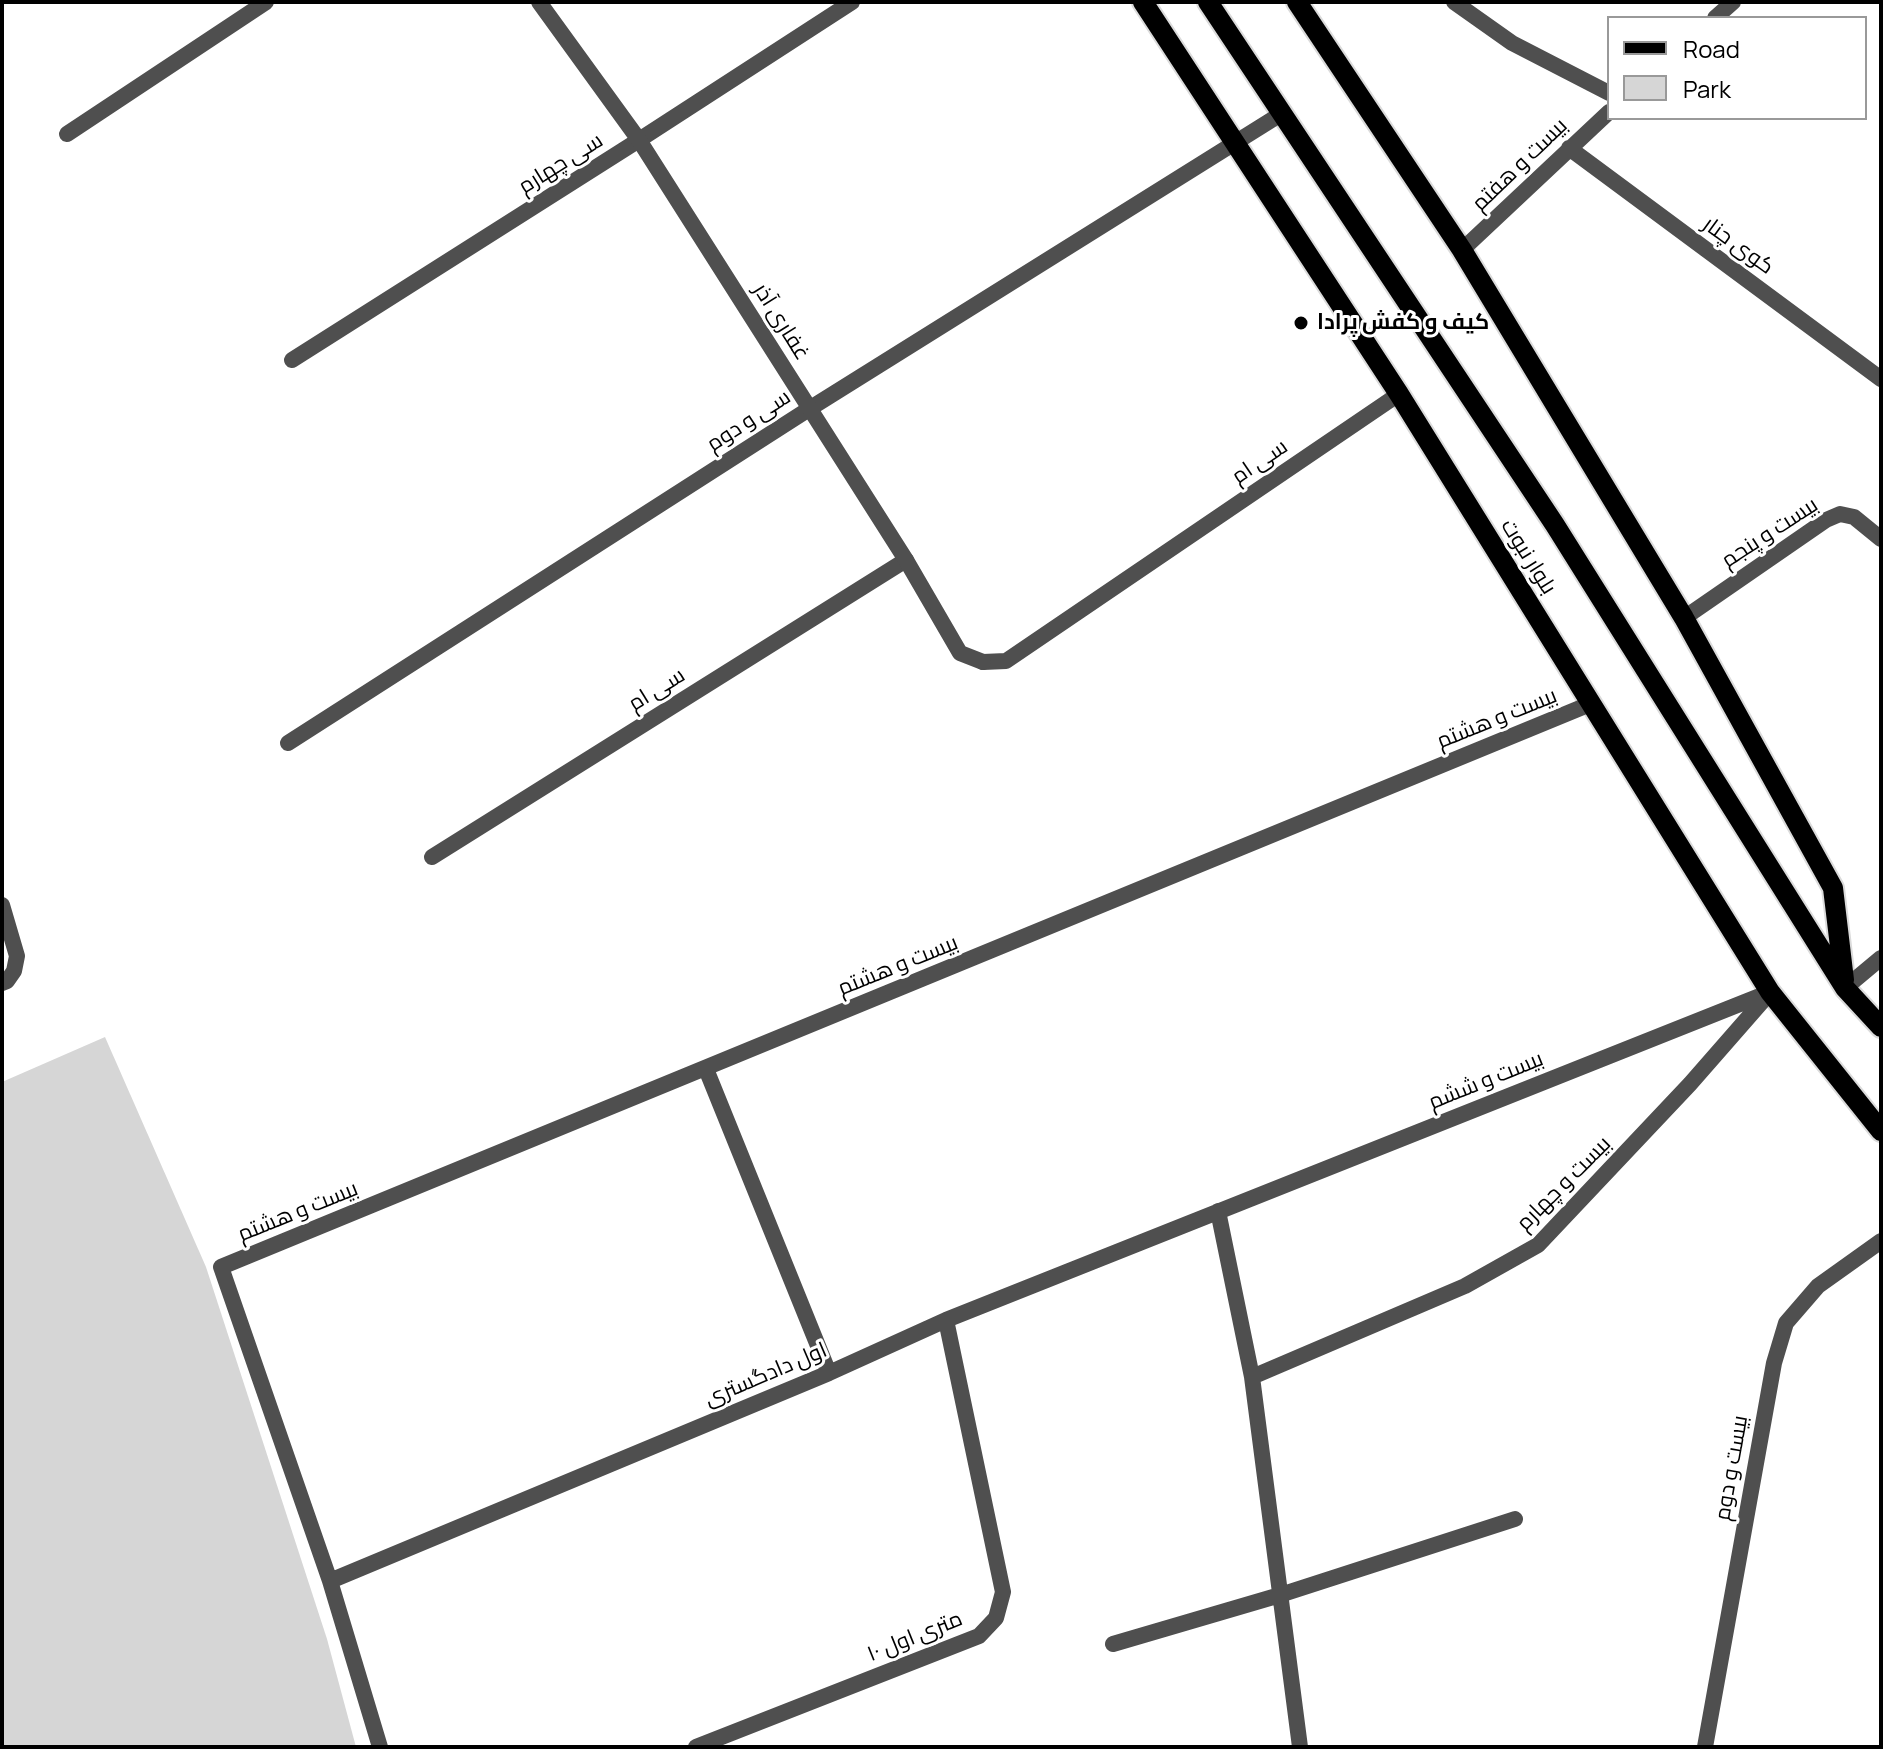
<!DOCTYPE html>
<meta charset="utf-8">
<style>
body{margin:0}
#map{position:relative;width:1883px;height:1749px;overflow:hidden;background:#fff;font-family:Manrope,sans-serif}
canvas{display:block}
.frame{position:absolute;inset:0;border:4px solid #000;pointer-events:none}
.legend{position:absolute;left:1607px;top:16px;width:260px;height:104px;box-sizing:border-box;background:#fff;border:2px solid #999;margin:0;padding:10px 14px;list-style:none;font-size:24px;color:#000}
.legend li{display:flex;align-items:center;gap:16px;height:40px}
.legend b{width:40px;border:2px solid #999}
</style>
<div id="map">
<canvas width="1883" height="1749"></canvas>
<div class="frame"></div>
<ul class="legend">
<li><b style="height:10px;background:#000"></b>Road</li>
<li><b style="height:22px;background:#d6d6d6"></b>Park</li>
</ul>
</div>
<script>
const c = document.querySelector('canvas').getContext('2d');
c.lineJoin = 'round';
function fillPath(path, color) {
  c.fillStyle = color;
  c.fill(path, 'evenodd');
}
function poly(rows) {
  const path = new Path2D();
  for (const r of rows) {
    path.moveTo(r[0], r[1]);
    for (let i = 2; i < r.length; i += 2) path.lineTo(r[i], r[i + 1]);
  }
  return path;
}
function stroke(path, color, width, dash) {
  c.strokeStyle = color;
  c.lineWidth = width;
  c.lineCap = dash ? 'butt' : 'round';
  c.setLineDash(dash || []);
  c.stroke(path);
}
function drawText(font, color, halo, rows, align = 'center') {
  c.font = font + ' Manrope,Cairo,sans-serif';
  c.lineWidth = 6;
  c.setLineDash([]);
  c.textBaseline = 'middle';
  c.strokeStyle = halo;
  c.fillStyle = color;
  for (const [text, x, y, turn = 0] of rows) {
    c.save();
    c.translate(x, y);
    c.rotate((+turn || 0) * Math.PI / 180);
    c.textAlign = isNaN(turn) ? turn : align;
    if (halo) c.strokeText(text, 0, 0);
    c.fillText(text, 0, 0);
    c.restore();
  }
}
fillPath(poly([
 [105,1037,206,1267,327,1639,356,1747,2,1747,2,1082]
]), '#d6d6d6');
const primary = poly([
 [1143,2,1399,394,1770,992,1881,1131],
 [1208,2,1555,525,1845,988,1881,1027],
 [1297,2,1462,250,1684,618,1833,888,1844,980]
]);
stroke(primary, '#dbdbdb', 24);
stroke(poly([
 [1454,2,1512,43,1609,93],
 [1715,18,1733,2],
 [67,134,266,2],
 [1569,148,1881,379],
 [1462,250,1609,112],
 [292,360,639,140,852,2],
 [1684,618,1826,520,1840,514,1854,517,1881,539],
 [983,662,1006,661,1399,394],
 [288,743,809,409,1281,114],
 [432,857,906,560],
 [2,905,17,956,14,971,7,981,2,983],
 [1845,988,1881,958],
 [706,1069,829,1373],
 [1218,1211,1252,1377,1300,1747],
 [1252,1377,1465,1286,1538,1245,1690,1084,1767,996],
 [330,1581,829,1373,946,1320,1770,992],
 [1113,1644,1280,1595,1515,1519],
 [380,1747,330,1581,221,1267,1590,704],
 [696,1747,979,1636,996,1618,1003,1592,946,1320],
 [1705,1747,1774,1363,1786,1323,1818,1286,1881,1241]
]), '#4f4f4f', 16);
stroke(poly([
 [539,2,639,140,906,560,960,653,983,662]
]), '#4f4f4f', 16);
stroke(primary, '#000', 20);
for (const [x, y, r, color] of [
 [1301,323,8,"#000"]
]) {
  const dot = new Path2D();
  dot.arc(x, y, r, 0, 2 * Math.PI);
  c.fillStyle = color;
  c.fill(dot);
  stroke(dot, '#fff', 3);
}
drawText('22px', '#000', '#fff', [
 ["سی چهارم",561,164,-32],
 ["بیست و هفتم",1520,165,-44],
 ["کوی چنار",1738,246,36],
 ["غفاری آذر",781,322,58],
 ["سی و دوم",749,421,-33],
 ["سی ام",1260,462,-34],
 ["بیست و پنجم",1770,533,-33],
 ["بلوار نبوت",1528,557,58],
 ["سی ام",657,690,-32],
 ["بیست و هشتم",1497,719,-22],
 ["بیست و هشتم",898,966,-22],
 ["بیست و ششم",1486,1081,-22],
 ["بیست و چهارم",1564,1184,-45],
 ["بیست و هشتم",298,1212,-22],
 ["اول دادگستری",766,1375,-23],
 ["بیست و دوم",1732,1468,-80],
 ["۱۰ متری اول",915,1637,-22]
]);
drawText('bold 22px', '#000', '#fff', [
 ["کیف و کفش پرادا",1317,323]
], 'left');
</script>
